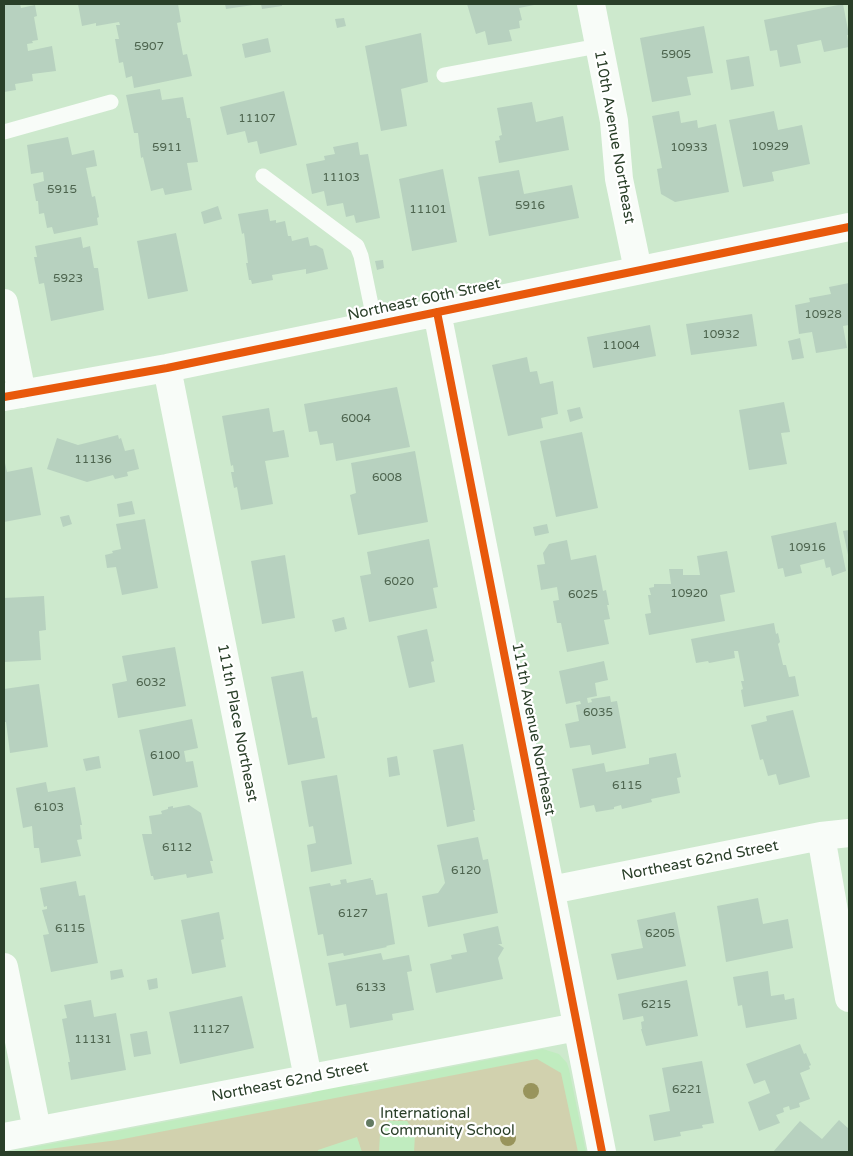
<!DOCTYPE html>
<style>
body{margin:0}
#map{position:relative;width:853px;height:1156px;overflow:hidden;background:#cde9cd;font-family:"Varela Round",sans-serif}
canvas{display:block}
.frame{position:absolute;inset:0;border:5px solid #2a3f29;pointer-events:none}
</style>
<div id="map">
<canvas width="853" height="1156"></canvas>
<div class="frame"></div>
</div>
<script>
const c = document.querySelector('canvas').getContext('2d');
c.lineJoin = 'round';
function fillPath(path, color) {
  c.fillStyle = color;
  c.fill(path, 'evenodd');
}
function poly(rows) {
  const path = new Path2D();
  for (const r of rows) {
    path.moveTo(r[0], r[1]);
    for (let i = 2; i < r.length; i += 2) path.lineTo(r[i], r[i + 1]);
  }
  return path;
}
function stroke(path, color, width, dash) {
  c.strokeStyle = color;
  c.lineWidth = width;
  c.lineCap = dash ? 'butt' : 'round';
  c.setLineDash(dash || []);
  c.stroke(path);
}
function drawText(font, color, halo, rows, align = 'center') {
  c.font = font + ' "Varela Round",sans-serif';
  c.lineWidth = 4.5;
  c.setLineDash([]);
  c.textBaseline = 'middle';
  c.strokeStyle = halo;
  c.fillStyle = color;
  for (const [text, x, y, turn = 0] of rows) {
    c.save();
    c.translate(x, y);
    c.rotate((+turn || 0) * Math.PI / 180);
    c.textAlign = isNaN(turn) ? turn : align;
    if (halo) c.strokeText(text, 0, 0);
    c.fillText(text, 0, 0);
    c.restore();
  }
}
fillPath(poly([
 [543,1049,559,1054,567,1063,569,1069,586,1152,8,1152,311,1094,317,1088,347,1083,354,1086]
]), '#c0ecbf');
fillPath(poly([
 [537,1059,561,1073,578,1152,414,1152,415,1135,407,1121,389,1121,380,1134,379,1152,362,1152,357,1137,318,1150,318,1152,25,1152,118,1140]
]), '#d1d1ae');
fillPath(poly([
 [12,4,20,4,21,8,35,5,37,16,34,17,38,40,32,41,33,43,27,44,28,51,52,46,56,71,32,74,33,81,15,84,16,90,4,92,4,5],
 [78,4,178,4,181,22,177,23,183,55,187,54,192,76,134,88,132,76,126,78,123,62,119,63,115,39,119,39,116,25,120,25,119,22,96,26,96,23,82,26],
 [225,4,253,4,253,5,226,9],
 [261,4,282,4,282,6,262,9],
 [467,4,534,4,534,5,519,8,522,20,519,21,520,28,509,30,512,41,488,45,485,31,476,34],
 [843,4,849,35,847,35,849,47,824,52,821,40,797,45,801,63,780,67,777,50,770,51,764,20],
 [344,18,346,26,337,28,335,19],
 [704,26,713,73,687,77,691,95,652,102,640,38],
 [421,33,428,82,401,89,407,126,381,131,365,46],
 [268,38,271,52,245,58,242,44],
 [749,56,754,86,731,90,726,60],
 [160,89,162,100,183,97,187,118,190,118,198,162,187,163,192,190,165,195,163,188,151,191,143,157,141,158,138,133,134,133,126,95],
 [284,91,297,145,260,154,257,141,248,143,245,131,227,135,220,107],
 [532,102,536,122,563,116,569,150,499,163,495,141,500,140,499,136,502,135,497,108],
 [679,111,681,123,697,120,698,128,716,124,729,192,675,202,661,194,657,169,662,168,652,116],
 [774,111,778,130,802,125,810,164,772,172,774,181,743,187,729,120],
 [68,137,72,155,94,150,97,166,86,168,92,197,95,196,99,217,97,218,98,225,54,234,52,227,47,228,44,213,39,214,38,201,36,201,33,184,44,181,43,172,31,174,27,145],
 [358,142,360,155,368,154,380,218,356,223,354,215,346,217,343,203,327,206,324,191,312,194,306,164,325,160,324,156,335,154,333,147],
 [443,169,457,242,412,251,399,179],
 [519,170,524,194,572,185,579,218,489,236,478,177],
 [218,206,222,219,204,224,201,212],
 [268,209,270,221,276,220,276,223,285,221,288,236,291,236,292,241,308,237,310,246,316,245,323,249,328,269,306,274,306,269,272,275,273,280,252,284,251,280,249,280,246,263,248,263,244,233,242,234,238,214],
 [176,233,188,291,148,299,137,241],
 [81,237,83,248,90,246,94,268,98,268,104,310,51,321,44,283,39,284,34,257,37,257,35,246],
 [383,260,384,268,377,270,375,261],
 [849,283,849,325,843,326,847,348,816,353,812,332,799,334,795,305,810,302,809,298,831,294,829,287],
 [752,314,757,346,691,355,686,324],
 [650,325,656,356,593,368,587,337],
 [800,338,804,358,792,360,788,341],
 [527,357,530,372,537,371,540,384,553,381,558,414,541,418,543,428,508,436,492,365],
 [397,387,410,447,336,461,333,443,320,445,317,431,309,432,304,404],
 [784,402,790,432,781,433,787,464,749,470,739,410],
 [580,407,583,418,570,422,567,410],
 [269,408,273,432,284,430,289,457,265,461,273,504,241,510,237,487,234,488,231,472,234,472,233,465,231,466,222,416],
 [582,432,598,508,556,517,540,441],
 [118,435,119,439,121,438,125,451,134,449,139,469,127,472,128,476,115,479,113,475,87,482,47,469,57,438,78,445],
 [415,451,428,522,358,535,350,495,356,493,351,463],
 [5,463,7,472,32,467,41,515,4,522,4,464],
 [132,501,135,514,119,517,117,504],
 [69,515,72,524,63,527,60,517],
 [145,519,158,588,122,595,116,567,107,568,105,555,113,553,112,551,121,549,116,524],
 [836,522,846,571,832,576,830,567,826,568,824,559,800,565,802,573,785,577,783,568,778,569,771,536],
 [547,524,549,533,535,536,533,527],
 [849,530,849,555,848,555,843,531],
 [429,539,438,587,433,588,437,608,369,622,360,576,371,574,367,552],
 [567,540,571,560,596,555,603,591,606,590,609,605,607,605,610,619,604,620,609,644,567,652,561,623,557,623,553,601,559,600,557,587,541,590,537,565,545,564,543,553,549,544],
 [727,551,735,592,720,595,725,621,649,635,645,614,651,613,648,595,651,595,649,588,654,587,654,584,671,584,669,569,683,569,683,575,700,575,697,556],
 [285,555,295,618,262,624,251,561],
 [44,596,46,630,39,631,41,660,4,662,4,598],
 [344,617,347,629,335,632,332,620],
 [774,623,776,634,778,633,780,642,778,644,783,665,786,665,789,677,795,676,799,696,744,707,741,690,743,689,741,681,744,681,738,651,734,651,735,658,709,663,708,661,696,663,691,639],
 [427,629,434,661,431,662,435,682,409,688,397,636],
 [175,647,186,706,118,718,112,684,127,681,122,656],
 [604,661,608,680,595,683,597,696,587,698,588,703,592,702,591,699,610,696,611,702,617,701,626,748,592,755,590,745,570,748,565,724,579,721,576,705,581,704,580,701,566,704,559,671],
 [303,671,312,718,317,717,325,758,288,765,271,677],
 [39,684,48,747,10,753,6,722,4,722,4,689],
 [793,710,810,777,779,785,776,774,768,776,763,759,760,760,751,725,767,721,766,716],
 [192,719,198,748,184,751,186,762,193,761,198,787,153,796,139,730],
 [463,744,475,810,473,810,475,821,447,827,433,750],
 [676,753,681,777,677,778,680,793,651,799,652,802,622,809,621,805,614,807,614,809,596,812,594,805,580,808,572,769,604,763,606,772,649,764,649,758],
 [99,756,101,768,86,771,83,759],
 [397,756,400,775,389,777,387,758],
 [337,775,352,864,311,872,307,845,316,843,313,826,309,827,301,781],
 [46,782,48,792,75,787,82,825,80,825,82,839,77,840,81,856,41,863,39,848,34,848,32,826,23,828,16,788],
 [189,805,201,813,213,861,210,861,213,873,187,878,186,874,154,880,153,876,151,876,142,834,152,834,149,816,162,814,161,811,168,809,168,807,173,806,173,808],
 [478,837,483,860,488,859,498,913,428,927,422,896,438,893,445,883,437,845],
 [371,878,371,880,373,880,376,895,387,893,395,944,386,946,387,947,344,956,343,953,327,956,323,934,318,935,309,887,330,883,331,886,341,884,340,880,346,879,347,883],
 [76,881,79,896,85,895,98,963,51,972,43,935,49,934,42,910,47,909,47,906,44,907,40,888],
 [758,898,763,924,788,919,793,948,726,962,717,906],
 [219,912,224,939,221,940,226,967,192,974,181,920],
 [675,912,686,966,617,980,611,954,643,948,637,920],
 [498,926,502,944,498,944,504,948,498,958,503,979,436,993,430,964,452,959,451,955,467,952,463,934],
 [381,953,383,960,409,955,412,971,407,972,414,1010,392,1014,393,1020,350,1028,346,1004,336,1006,328,963],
 [122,969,124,977,111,980,110,971],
 [768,971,771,996,784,994,785,1000,794,998,797,1019,746,1028,742,1005,738,1006,733,977],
 [157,978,158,988,149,990,147,980],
 [687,980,698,1036,646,1046,641,1029,642,1029,641,1022,644,1021,643,1016,623,1020,618,994],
 [242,996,254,1048,180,1064,169,1012],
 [91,1000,94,1017,116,1013,126,1070,71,1080,68,1062,70,1062,62,1019,67,1018,64,1005],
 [147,1031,151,1054,134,1057,130,1034],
 [800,1044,804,1054,806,1053,811,1065,809,1066,810,1069,800,1073,810,1099,799,1103,800,1107,790,1110,789,1106,783,1108,784,1112,776,1115,780,1123,759,1131,748,1102,770,1093,765,1080,754,1084,746,1064],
 [702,1061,714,1123,702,1125,703,1128,680,1132,681,1136,654,1141,649,1115,670,1111,662,1068],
 [839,1120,849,1129,849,1152,773,1152,800,1121,822,1139]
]), '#b7d1bf');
stroke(poly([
 [444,75,598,46],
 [4,132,111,102],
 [263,176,357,246,361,256,375,324]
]), '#f8fcf8', 15);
stroke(poly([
 [591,4,614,121,619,179,638,270],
 [4,303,22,394],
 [437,312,602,1152],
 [167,368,308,1078],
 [4,397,167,368,849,227],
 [821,836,849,998],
 [551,890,821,836,849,833],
 [4,967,37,1130],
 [4,1137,577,1027]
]), '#f8fcf8', 28);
stroke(poly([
 [437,312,602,1152],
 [4,397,167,368,849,227]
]), '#e8590c', 8);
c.fillStyle = '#98945c';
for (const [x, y] of [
 [531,1091],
 [508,1138]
]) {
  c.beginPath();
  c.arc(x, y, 8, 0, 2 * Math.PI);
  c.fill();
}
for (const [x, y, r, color] of [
 [370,1123,5,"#637a62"]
]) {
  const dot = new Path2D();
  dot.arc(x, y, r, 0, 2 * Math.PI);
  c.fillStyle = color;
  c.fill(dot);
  stroke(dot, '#fff', 2);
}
drawText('12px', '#4d644e', null, [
 ["5907",149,47],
 ["5905",676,55],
 ["11107",257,119],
 ["10929",770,147],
 ["5911",167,148],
 ["10933",689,148],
 ["11103",341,178],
 ["5915",62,190],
 ["5916",530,206],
 ["11101",428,210],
 ["5923",68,279],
 ["10928",823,315],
 ["10932",721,335],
 ["11004",621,346],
 ["6004",356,419],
 ["11136",93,460],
 ["6008",387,478],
 ["10916",807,548],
 ["6020",399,582],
 ["10920",689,594],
 ["6025",583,595],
 ["6032",151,683],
 ["6035",598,713],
 ["6100",165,756],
 ["6115",627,786],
 ["6103",49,808],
 ["6112",177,848],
 ["6120",466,871],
 ["6127",353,914],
 ["6115",70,929],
 ["6205",660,934],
 ["6133",371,988],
 ["6215",656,1005],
 ["11127",211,1030],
 ["11131",93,1040],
 ["6221",687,1090]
]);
drawText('15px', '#2a3f29', '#fff', [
 ["110th Avenue Northeast",614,137,80],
 ["Northeast 60th Street",424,300,-12],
 ["111th Place Northeast",237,723,79],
 ["111th Avenue Northeast",533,729,79],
 ["Northeast 62nd Street",700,861,-11],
 ["Northeast 62nd Street",290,1082,-11]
]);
drawText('15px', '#2a3f29', '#fff', [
 ["International",380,1114],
 ["Community School",380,1131]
], 'left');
</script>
